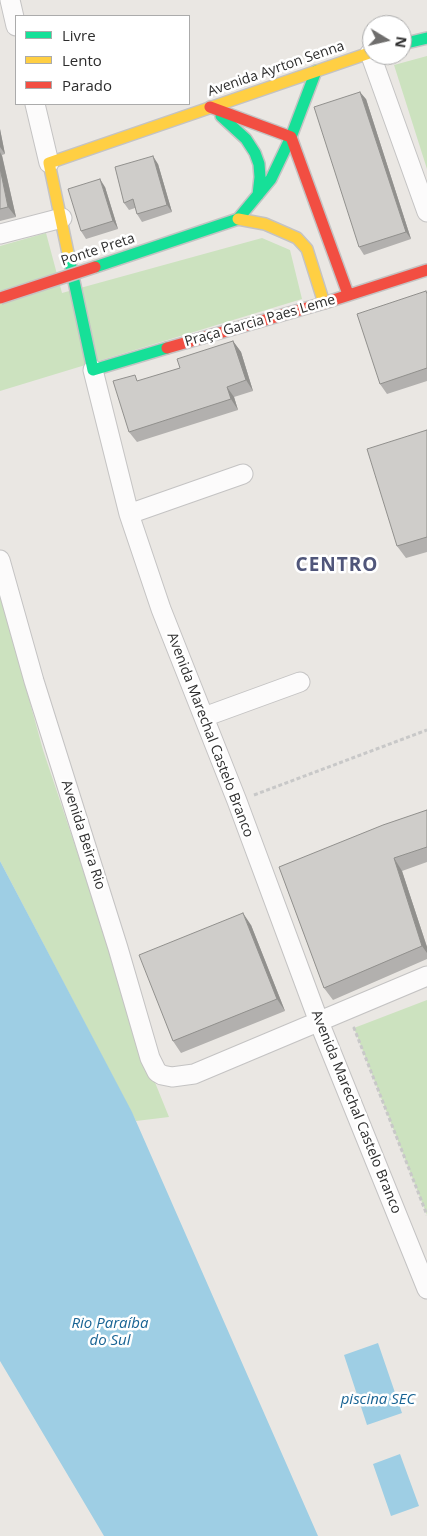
<!DOCTYPE html>
<meta charset="utf-8">
<style>
body{margin:0}
#map{position:relative;width:427px;height:1536px;overflow:hidden;background:#eae7e3;font-family:"Open Sans",sans-serif}
canvas{display:block}
.legend{position:absolute;left:15px;top:15px;width:175px;height:90px;box-sizing:border-box;background:#fff;border:1px solid #ababab;margin:0;padding:6px 9px;list-style:none;font-size:15px;color:#2d2d2d}
.legend li{display:flex;align-items:center;gap:10px;height:25px}
.legend b{width:25px;border:1px solid #ababab}
.north{position:absolute;left:362px;top:15px;width:50px;height:50px;box-sizing:border-box;background:#fff;border:1px solid #ababab;border-radius:50%;rotate:99deg;font-size:14px;font-weight:700;line-height:20px;text-align:center;color:#2d2d2d}
.north::after{content:'';display:block;margin:auto;width:18px;height:22px;background:#6f6e6d;clip-path:polygon(50% 0,100% 100%,50% 72%,0 100%)}
</style>
<div id="map">
<canvas width="427" height="1536"></canvas>
<ul class="legend">
<li><b style="height:6px;background:#16e098"></b>Livre</li>
<li><b style="height:6px;background:#ffcf43"></b>Lento</li>
<li><b style="height:6px;background:#f24e42"></b>Parado</li>
</ul>
<div class="north">N</div>
</div>
<script>
const c = document.querySelector('canvas').getContext('2d');
c.lineJoin = 'round';
function fillPath(path, color) {
  c.fillStyle = color;
  c.fill(path, 'evenodd');
}
function poly(rows) {
  const path = new Path2D();
  for (const r of rows) {
    path.moveTo(r[0], r[1]);
    for (let i = 2; i < r.length; i += 2) path.lineTo(r[i], r[i + 1]);
  }
  return path;
}
function stroke(path, color, width, dash) {
  c.strokeStyle = color;
  c.lineWidth = width;
  c.lineCap = dash ? 'butt' : 'round';
  c.setLineDash(dash || []);
  c.stroke(path);
}
function drawText(font, color, halo, rows, align = 'center') {
  c.font = font + ' "Open Sans",sans-serif';
  c.lineWidth = 5;
  c.setLineDash([]);
  c.textBaseline = 'middle';
  c.strokeStyle = halo;
  c.fillStyle = color;
  for (const [text, x, y, turn = 0] of rows) {
    c.save();
    c.translate(x, y);
    c.rotate((+turn || 0) * Math.PI / 180);
    c.textAlign = isNaN(turn) ? turn : align;
    if (halo) c.strokeText(text, 0, 0);
    c.fillText(text, 0, 0);
    c.restore();
  }
}
fillPath(poly([
 [427,56,427,169,394,65],
 [46,233,62,293,262,238,290,250,302,299,0,391,0,246],
 [0,593,43,750,152,1075,169,1117,136,1121,0,861],
 [427,1000,427,1215,354,1028]
]), '#cce2bf');
fillPath(poly([
 [0,861,132,1112,318,1536,104,1536,0,1361],
 [378,1343,402,1413,367,1425,344,1355],
 [400,1454,419,1506,391,1516,373,1464]
]), '#9ecee4');
const street = poly([
 [10,0,16,26],
 [370,53,427,212],
 [35,104,49,163],
 [0,234,62,218],
 [93,370,129,514,161,609,237,801,319,1022,427,1289],
 [129,514,243,474],
 [0,560,34,681,118,948,150,1058,157,1072,162,1075,172,1077,194,1074,427,976],
 [204,717,300,682]
]);
const fast = poly([
 [402,44,427,38],
 [221,116,246,139,255,153,259,164,260,177,258,195],
 [68,253,93,370,167,348],
 [95,267,238,219,271,179,291,137,316,71]
]);
const slow = poly([
 [238,219,265,224,297,238,307,249,324,303],
 [68,253,49,163,372,52]
]);
const jam = poly([
 [210,107,291,137,348,294],
 [167,348,324,303,427,270]
]);
stroke(street, '#c4c3c3', 21);
stroke(fast, '#c4c3c3', 14);
stroke(slow, '#c4c3c3', 14);
stroke(jam, '#c4c3c3', 14);
stroke(poly([
 [254,795,427,730],
 [355,1028,354,1028,427,1215]
]), '#c8c8c8', 3, [4, 2.5]);
stroke(street, '#fcfbfb', 19);
stroke(fast, '#16e098', 11);
stroke(slow, '#ffcf43', 11);
stroke(jam, '#f24e42', 11);
const jamBridge = poly([
 [0,298,95,267]
]);
stroke(jamBridge, '#c4c3c3', 14, []);
stroke(jamBridge, '#f24e42', 11);
fillPath(poly([
 [366,99,411,239,364,255,359,247],
 [0,129,5,154,2,155,16,217,0,221],
 [158,164,172,212,142,222,137,214,135,208,129,210,124,203],
 [105,187,118,229,86,239,81,231],
 [427,293,427,381,387,394,380,384],
 [233,341,241,352,253,391,234,397,238,410,137,442,129,432,140,381,180,368],
 [427,430,427,552,406,558,397,546],
 [427,810,427,862,402,871,427,947,427,959,333,1000,324,988,279,867],
 [251,925,285,1011,181,1053,173,1041]
]), '#b2b0ae');
fillPath(poly([
 [360,92,366,99,411,239,406,232],
 [0,129,5,154,0,147],
 [0,152,2,156,16,217,8,207,0,168],
 [153,156,158,164,172,212,167,205],
 [100,179,105,187,118,229,113,221],
 [233,341,241,352,253,391,246,380],
 [227,387,234,397,238,410,231,399],
 [394,858,402,871,427,947,427,953,422,946],
 [243,913,251,925,285,1011,277,999]
]), '#91908d');
const building = poly([
 [360,92,406,232,359,247,314,107,360,92],
 [153,156,167,205,137,214,133,199,124,203,115,167,153,156],
 [0,168,8,207,0,209,0,168],
 [100,179,113,221,81,231,68,189,100,179],
 [426,291,427,294,427,368,380,384,357,314,426,291],
 [233,341,246,380,227,387,231,399,129,432,113,381,135,375,137,381,180,368,177,359,233,341],
 [427,430,427,537,397,546,367,449,427,430],
 [427,810,427,847,394,858,422,946,324,988,279,867,383,825,427,810],
 [243,913,277,999,173,1041,139,955,243,913]
]);
fillPath(building, '#cfcdca');
stroke(building, '#91908d', 1);
drawText('14px', '#2d2d2d', '#fff', [
 ["Avenida Ayrton Senna",276,69,-19],
 ["Ponte Preta",98,250,-18],
 ["Praça Garcia Paes Leme",260,321,-16],
 ["Avenida Marechal Castelo Branco",210,735,69],
 ["Avenida Beira Rio",83,835,72],
 ["Avenida Marechal Castelo Branco",356,1112,68]
]);
drawText('italic 15px', '#196494', '#fff', [
 ["Rio Paraíba",110,1324],
 ["do Sul",110,1341],
 ["piscina SEC",378,1400]
]);
c.letterSpacing = '1px';
drawText('bold 19px', '#50567a', '#fff', [
 ["CENTRO",337,566]
]);
c.letterSpacing = '0px';
</script>
